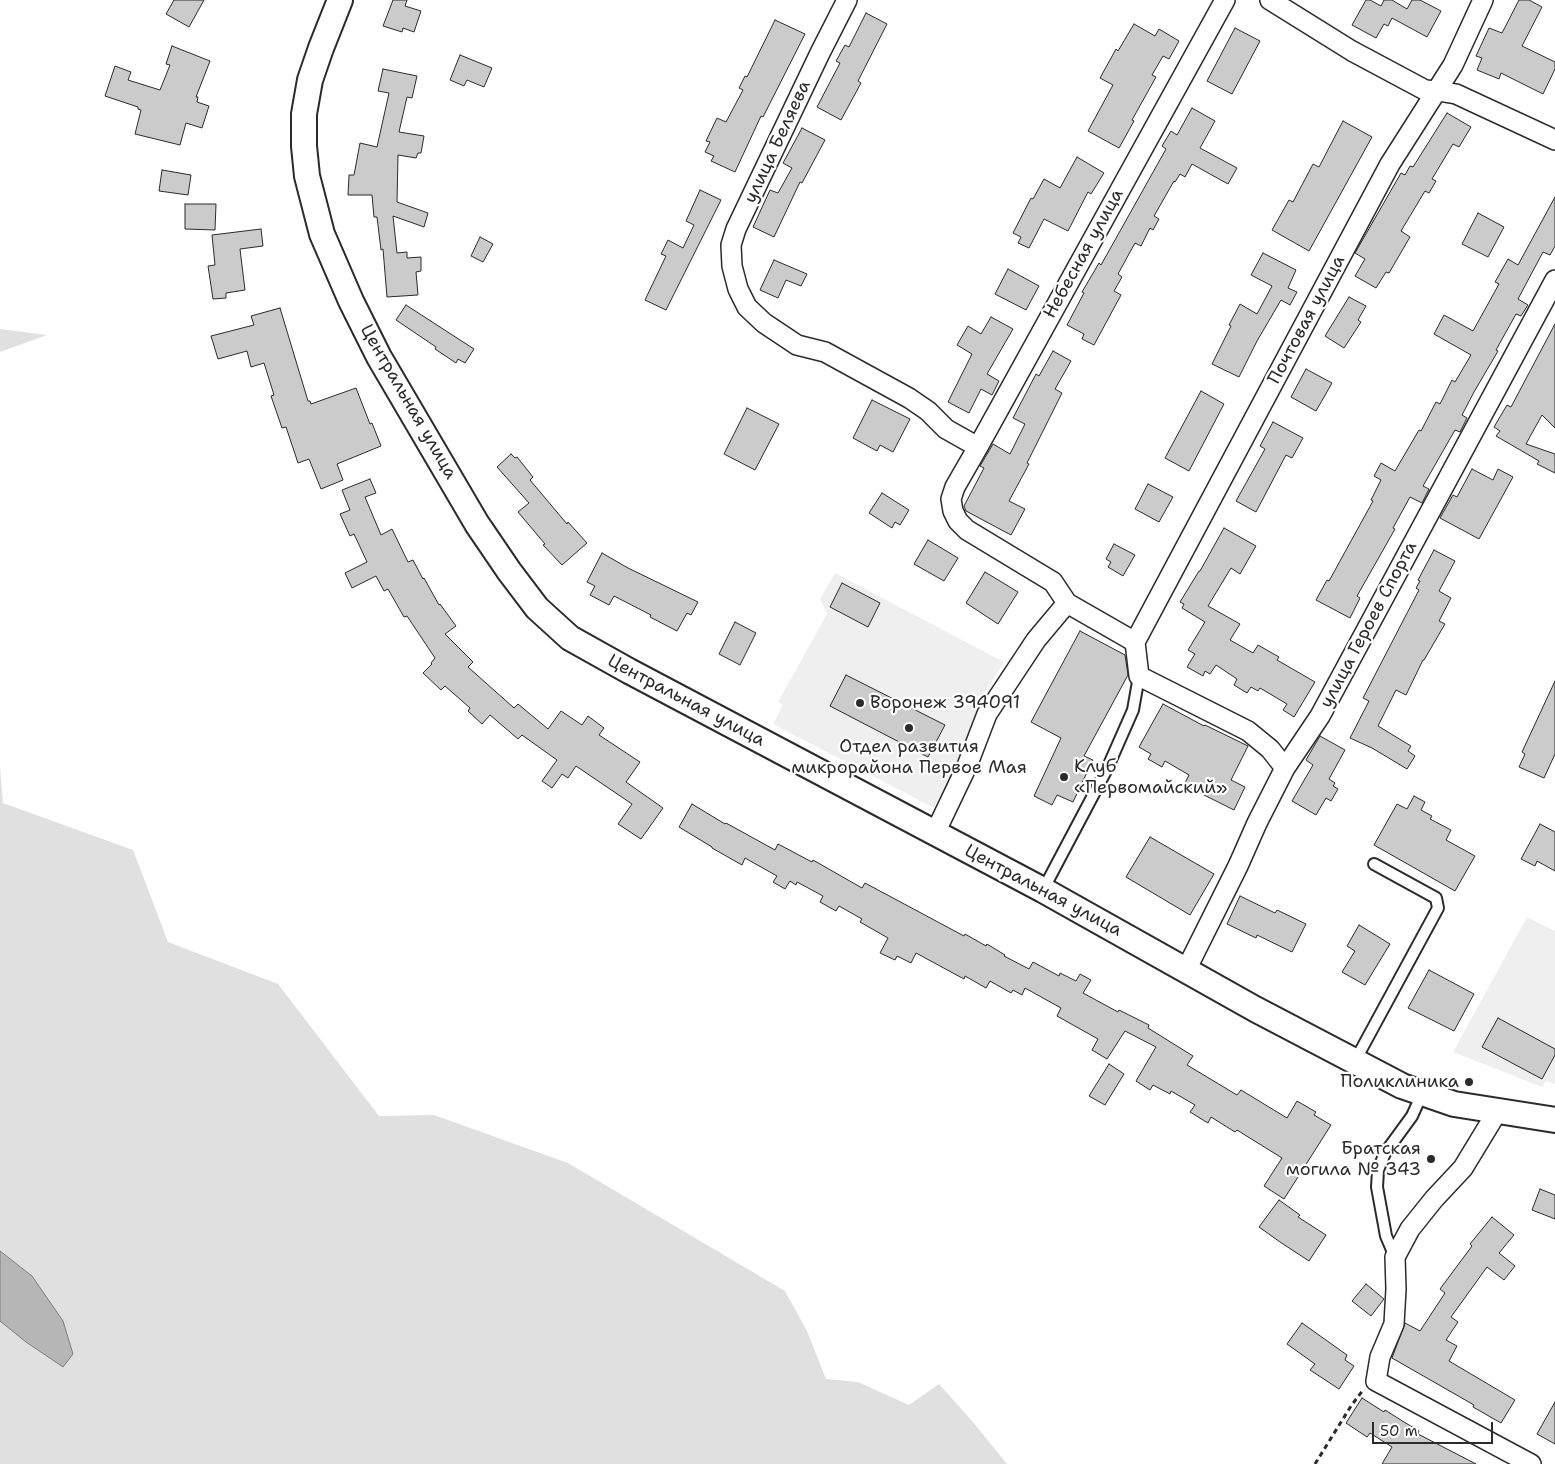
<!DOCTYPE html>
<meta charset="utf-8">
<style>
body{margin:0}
#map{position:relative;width:1555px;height:1464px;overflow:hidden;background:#fff;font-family:"Shantell Sans",sans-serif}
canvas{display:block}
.scale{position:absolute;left:1372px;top:1422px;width:121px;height:22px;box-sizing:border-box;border:2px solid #2b2b2b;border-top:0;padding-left:6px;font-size:15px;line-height:18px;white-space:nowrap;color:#2b2b2b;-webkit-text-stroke:4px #fff;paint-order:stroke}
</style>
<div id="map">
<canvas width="1555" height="1464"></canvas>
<div class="scale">50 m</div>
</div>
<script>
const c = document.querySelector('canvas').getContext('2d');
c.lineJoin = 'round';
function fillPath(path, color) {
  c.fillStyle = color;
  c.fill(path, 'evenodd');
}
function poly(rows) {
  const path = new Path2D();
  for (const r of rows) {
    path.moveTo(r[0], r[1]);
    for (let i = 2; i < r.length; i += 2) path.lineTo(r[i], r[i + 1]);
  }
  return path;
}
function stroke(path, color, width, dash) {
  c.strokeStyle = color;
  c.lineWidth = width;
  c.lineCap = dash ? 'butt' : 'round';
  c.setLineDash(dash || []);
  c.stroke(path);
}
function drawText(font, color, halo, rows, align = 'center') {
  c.font = font + ' "Shantell Sans",sans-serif';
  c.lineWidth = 4.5;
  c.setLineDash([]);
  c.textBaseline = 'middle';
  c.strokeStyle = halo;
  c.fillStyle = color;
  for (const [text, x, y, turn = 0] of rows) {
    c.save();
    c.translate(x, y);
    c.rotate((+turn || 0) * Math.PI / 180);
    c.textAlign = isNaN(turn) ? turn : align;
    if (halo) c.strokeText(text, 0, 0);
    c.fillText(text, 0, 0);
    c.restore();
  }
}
fillPath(poly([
 [835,573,1004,662,978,703,969,741,934,808,773,724,783,705,778,702,827,614,820,599],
 [1527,917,1555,931,1555,1084,1546,1081,1542,1087,1453,1052]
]), '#efefef');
fillPath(poly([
 [0,329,47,335,0,352],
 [0,766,3,803,133,850,168,942,278,984,379,1116,434,1115,568,1163,785,1291,807,1331,826,1379,858,1382,909,1405,939,1384,973,1422,1007,1464,0,1464,0,1321,26,1342,32,1276,0,1251]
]), '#e0e0e0');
const water = poly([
 [0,1251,32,1276,63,1321,73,1354,63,1367,26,1342,0,1321,0,1251]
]);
fillPath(water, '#b6b6b6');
stroke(water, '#7e7e7e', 1);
const building = poly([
 [174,0,204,0,189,27,166,14,174,0],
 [393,0,407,0,405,6,421,11,414,32,403,28,402,32,383,26,393,0],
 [1366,0,1370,0,1381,6,1384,0,1392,0,1407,9,1412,0,1420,0,1441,11,1427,37,1392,18,1388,26,1384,24,1376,38,1352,25,1366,0],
 [1519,0,1529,0,1542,7,1522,46,1555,62,1555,69,1543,94,1501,73,1499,79,1477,70,1482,58,1476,56,1489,28,1502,33,1519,0],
 [866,13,887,24,858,81,861,83,841,120,817,107,840,63,836,61,845,45,849,47,866,13],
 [775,20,805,34,763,117,761,116,735,172,711,161,714,156,705,152,710,142,706,141,717,118,726,122,743,90,739,88,745,76,747,77,775,20],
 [1134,24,1155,36,1159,29,1179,41,1169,59,1163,56,1152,75,1156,77,1132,120,1134,121,1119,148,1088,131,1113,85,1100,78,1116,49,1118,51,1134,24],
 [1235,28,1260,41,1232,94,1207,81,1235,28],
 [172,46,210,61,196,97,198,97,197,102,209,106,202,128,186,123,180,145,135,134,141,110,138,109,138,107,105,96,115,66,131,72,128,80,160,90,170,65,166,64,172,46],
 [460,55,492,68,484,87,467,80,464,86,450,80,460,55],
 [383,69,417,76,412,98,407,97,399,132,424,136,421,153,418,153,416,158,398,155,397,202,428,213,424,227,393,216,397,253,407,252,407,258,421,257,421,271,416,272,418,295,387,297,383,249,381,250,377,217,374,217,372,195,348,195,349,175,354,175,360,143,377,147,389,93,378,91,383,69],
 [1192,108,1215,121,1200,148,1237,168,1228,184,1192,164,1185,177,1180,174,1175,182,1174,181,1154,216,1159,219,1153,230,1150,228,1141,246,1135,243,1118,274,1122,277,1114,291,1121,295,1094,345,1082,339,1084,334,1067,325,1084,293,1082,292,1099,263,1101,265,1166,149,1162,146,1171,131,1177,135,1192,108],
 [1447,113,1471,127,1459,147,1453,144,1432,179,1436,181,1429,193,1425,191,1401,231,1410,237,1389,273,1386,272,1376,288,1355,276,1365,259,1355,253,1401,173,1405,175,1410,166,1413,167,1447,113],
 [1343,121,1372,137,1309,251,1272,230,1289,200,1293,202,1313,164,1319,167,1343,121],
 [802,128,825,140,802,183,800,182,774,237,753,227,770,190,778,193,792,168,783,163,802,128],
 [1077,157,1104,173,1091,194,1088,192,1068,231,1044,219,1029,248,1018,243,1021,237,1013,233,1031,198,1033,199,1044,179,1060,188,1077,157],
 [162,170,191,175,188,195,159,191,162,170],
 [700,190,721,200,666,310,645,300,666,256,661,254,668,240,683,248,694,225,686,221,700,190],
 [1555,197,1555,246,1550,255,1543,252,1518,299,1528,305,1521,316,1516,314,1496,350,1498,351,1474,392,1462,415,1467,418,1460,432,1455,430,1423,486,1429,489,1422,503,1410,497,1393,528,1395,529,1357,596,1360,598,1350,618,1316,600,1327,580,1329,581,1373,501,1371,500,1381,480,1374,476,1381,463,1395,471,1419,430,1421,431,1436,402,1440,404,1452,380,1455,382,1471,355,1434,334,1444,315,1473,331,1499,284,1495,282,1508,259,1518,265,1555,197],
 [185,204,216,204,215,230,185,229,185,204],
 [1478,213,1504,227,1488,257,1462,244,1478,213],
 [261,229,263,246,240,249,245,290,226,293,226,298,213,299,208,266,215,265,212,235,261,229],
 [480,237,493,244,483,262,471,256,480,237],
 [1263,253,1296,270,1288,288,1297,292,1290,305,1281,300,1257,341,1239,377,1212,364,1231,326,1229,325,1240,304,1257,314,1272,286,1251,275,1263,253],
 [774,260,807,274,801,286,786,280,778,298,760,290,774,260],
 [1008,269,1039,286,1026,310,995,294,1008,269],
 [1349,297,1366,306,1358,320,1361,322,1344,348,1325,336,1349,297],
 [406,305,474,349,465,363,458,359,456,363,435,349,436,347,396,320,406,305],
 [280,308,308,401,310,401,311,404,356,388,370,424,372,423,381,446,337,464,343,480,321,489,309,459,298,463,286,427,282,428,271,396,274,395,264,363,251,367,247,351,218,359,211,336,254,325,251,316,280,308],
 [991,317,1013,329,987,374,999,381,992,395,981,389,969,413,948,402,972,354,957,345,968,326,981,334,991,317],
 [1555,324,1555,428,1542,415,1526,444,1555,454,1555,473,1537,464,1539,461,1496,436,1500,431,1494,427,1507,405,1511,407,1555,324],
 [1053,351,1071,361,1055,389,1062,393,1027,463,1029,464,1009,501,1025,509,1011,535,966,511,964,506,984,468,980,466,993,444,1010,454,1025,424,1013,418,1036,374,1039,376,1053,351],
 [1306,369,1332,383,1316,411,1291,397,1306,369],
 [1201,391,1224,404,1189,471,1165,458,1201,391],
 [872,400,910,419,893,452,880,445,877,451,853,438,872,400],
 [747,408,779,424,755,470,724,454,747,408],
 [1273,422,1303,438,1292,458,1286,455,1256,512,1236,501,1265,449,1260,446,1273,422],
 [511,454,515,458,517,457,533,477,530,480,567,524,568,522,587,543,562,565,543,545,545,544,518,512,529,503,497,467,511,454],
 [1472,469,1493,480,1498,469,1513,477,1479,539,1440,518,1453,495,1457,497,1472,469],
 [370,479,376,493,365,497,381,535,392,529,408,562,413,560,423,579,424,578,439,605,440,604,456,626,445,634,473,662,468,667,514,708,518,704,548,729,561,711,582,725,588,716,604,728,599,735,640,762,626,782,663,808,641,839,618,824,632,804,576,766,568,778,562,774,552,788,542,781,557,760,522,735,518,739,490,715,482,724,468,711,470,708,445,686,441,690,423,673,432,664,431,663,435,658,407,616,404,617,388,589,384,591,376,576,352,588,345,573,367,562,354,534,350,536,340,514,350,510,342,490,370,479],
 [1148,484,1173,497,1159,522,1135,509,1148,484],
 [882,493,909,510,900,525,895,522,892,528,869,513,882,493],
 [1224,528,1256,546,1240,574,1231,568,1208,606,1240,624,1230,640,1253,653,1258,645,1279,657,1277,660,1315,682,1294,717,1283,710,1287,704,1260,688,1258,691,1251,687,1247,693,1234,685,1237,679,1216,665,1210,674,1205,671,1203,676,1187,667,1195,654,1188,650,1205,622,1182,608,1184,604,1180,602,1199,571,1200,571,1224,528],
 [928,540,958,558,944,581,914,564,928,540],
 [1114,544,1135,555,1123,576,1108,567,1111,562,1106,559,1114,544],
 [1434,550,1455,561,1439,591,1451,598,1439,621,1445,624,1424,660,1423,660,1406,695,1396,690,1378,726,1411,746,1408,751,1415,756,1407,769,1372,748,1350,738,1369,701,1363,698,1419,590,1416,588,1420,581,1418,580,1434,550],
 [602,553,628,568,698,602,691,615,687,613,677,631,650,617,651,615,614,596,609,605,590,595,595,586,587,582,602,553],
 [985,572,1018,592,998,624,966,603,985,572],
 [842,583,880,603,868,627,830,607,842,583],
 [735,622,756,633,740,665,719,654,735,622],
 [1080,631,1125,655,1128,675,1084,756,1093,760,1073,802,1057,795,1052,805,1034,796,1061,738,1031,722,1080,631],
 [846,675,945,725,928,757,830,706,846,675],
 [1555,681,1555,754,1544,778,1519,767,1525,754,1522,752,1555,681],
 [1163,704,1204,726,1205,725,1248,746,1231,780,1245,787,1234,810,1184,785,1189,775,1165,761,1162,767,1148,759,1151,754,1139,747,1163,704],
 [1320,736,1345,750,1329,779,1335,783,1333,786,1338,789,1331,801,1326,798,1316,815,1292,801,1313,765,1306,760,1320,736],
 [1414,796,1425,802,1421,810,1432,816,1430,819,1451,830,1446,840,1475,856,1455,891,1374,845,1397,804,1407,809,1414,796],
 [692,804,725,824,726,823,775,850,778,844,812,862,813,860,862,888,865,883,964,936,965,934,986,946,987,944,1005,955,1004,956,1029,969,1033,962,1059,976,1060,973,1076,981,1080,974,1091,980,1083,993,1118,1012,1119,1010,1149,1025,1148,1028,1193,1056,1187,1065,1237,1095,1241,1090,1287,1118,1297,1101,1316,1112,1314,1115,1331,1125,1284,1199,1264,1186,1282,1158,1237,1130,1235,1132,1211,1117,1208,1123,1190,1112,1195,1105,1171,1091,1170,1094,1153,1085,1150,1090,1136,1081,1156,1047,1125,1031,1107,1059,1092,1050,1098,1039,1057,1016,1061,1008,1025,988,1022,995,1013,990,1011,993,990,981,986,988,965,976,964,979,916,953,911,963,897,956,895,960,880,953,888,938,860,922,862,919,839,906,836,911,820,902,823,896,797,882,796,885,790,881,785,889,773,882,777,876,745,858,742,865,712,848,712,847,679,827,692,804],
 [1540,824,1555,832,1555,871,1537,861,1535,866,1521,859,1540,824],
 [1150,837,1214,874,1190,915,1126,877,1150,837],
 [1240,896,1275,913,1277,910,1306,924,1292,952,1257,935,1256,938,1227,924,1240,896],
 [1359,925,1390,944,1365,985,1342,972,1355,951,1347,946,1359,925],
 [1429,970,1474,994,1454,1031,1408,1008,1429,970],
 [1498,1018,1555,1049,1555,1055,1542,1079,1482,1047,1498,1018],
 [1109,1064,1124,1074,1105,1105,1089,1096,1109,1064],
 [1540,1189,1555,1195,1555,1219,1532,1210,1540,1189],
 [1279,1200,1300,1215,1298,1217,1326,1235,1309,1261,1280,1242,1259,1227,1279,1200],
 [1492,1217,1514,1235,1499,1253,1515,1266,1504,1280,1487,1267,1451,1317,1458,1322,1446,1340,1457,1346,1449,1361,1515,1400,1501,1423,1473,1407,1474,1405,1392,1358,1405,1323,1420,1331,1445,1293,1440,1289,1472,1246,1470,1244,1492,1217],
 [1366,1284,1384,1299,1371,1316,1352,1301,1366,1284],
 [1302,1323,1347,1355,1345,1360,1354,1366,1339,1389,1310,1370,1315,1364,1287,1344,1302,1323],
 [1362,1398,1384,1412,1385,1410,1404,1422,1419,1431,1418,1434,1476,1464,1382,1464,1392,1447,1370,1433,1367,1437,1346,1423,1362,1398],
 [1555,1402,1555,1444,1537,1434,1555,1402]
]);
fillPath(building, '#cbcbcb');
stroke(building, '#2b2b2b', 1);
const service = poly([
 [1043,890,1107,769,1133,710,1139,676],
 [1355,1061,1438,908,1436,898,1374,864],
 [1395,1257,1386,1236,1377,1187,1378,1170,1385,1153,1412,1116,1422,1094]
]);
const minor = poly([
 [847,0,820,53,736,229,731,245,732,266,738,289,747,307,764,323,797,345,825,352,909,398,928,411,946,429,978,447],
 [1225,0,978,447,955,487,951,499,953,511,958,521,967,530,1053,582,1067,603,1135,642,1139,676,1248,731,1270,749,1285,768],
 [1270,0,1352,51,1425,90,1438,91,1456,94,1555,140],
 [1135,642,1390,164,1453,65,1483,0],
 [935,833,967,766,987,714,1036,640,1067,603],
 [1186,970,1238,866,1257,823,1285,768,1320,716,1555,280],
 [1497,1112,1463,1168,1434,1199,1410,1229,1395,1257,1396,1289,1394,1324,1380,1357,1376,1381,1531,1464]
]);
const tertiary = poly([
 [340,0,321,48,310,80,304,114,304,146,307,176,322,234,351,301,379,357,477,524,509,571,537,608,570,638,629,671,1043,890,1255,1009,1402,1086,1454,1104,1555,1120]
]);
stroke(service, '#2b2b2b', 14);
stroke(minor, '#2b2b2b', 22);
stroke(tertiary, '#2b2b2b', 28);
stroke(poly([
 [1315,1464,1351,1406,1363,1390]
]), '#2b2b2b', 3, [5, 4]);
stroke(service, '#fff', 10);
stroke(minor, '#fff', 19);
stroke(tertiary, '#fff', 24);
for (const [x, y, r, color] of [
 [860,703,5,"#2b2b2b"],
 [909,728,5,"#2b2b2b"],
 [1064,777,5,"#2b2b2b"],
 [1469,1082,5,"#2b2b2b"],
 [1431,1159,5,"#2b2b2b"]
]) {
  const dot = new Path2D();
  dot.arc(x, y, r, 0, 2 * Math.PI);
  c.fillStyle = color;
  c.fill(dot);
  stroke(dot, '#fff', 2);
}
drawText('18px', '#2b2b2b', '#fff', [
 ["улица Беляева",778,142,-65],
 ["Небесная улица",1084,254,-61],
 ["Почтовая улица",1307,320,-62],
 ["Центральная улица",408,402,60],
 ["улица Героев Спорта",1369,625,-62],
 ["Центральная улица",686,701,28],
 ["Центральная улица",1043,891,28]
]);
drawText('18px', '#2b2b2b', '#fff', [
 ["Воронеж 394091",870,703],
 ["Отдел развития",909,747,"center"],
 ["микрорайона Первое Мая",909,768,"center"],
 ["Клуб",1074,767],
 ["«Первомайский»",1074,788],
 ["Поликлиника",1459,1082,"right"],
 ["Братская",1421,1149,"right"],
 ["могила № 343",1421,1170,"right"]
], 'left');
</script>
